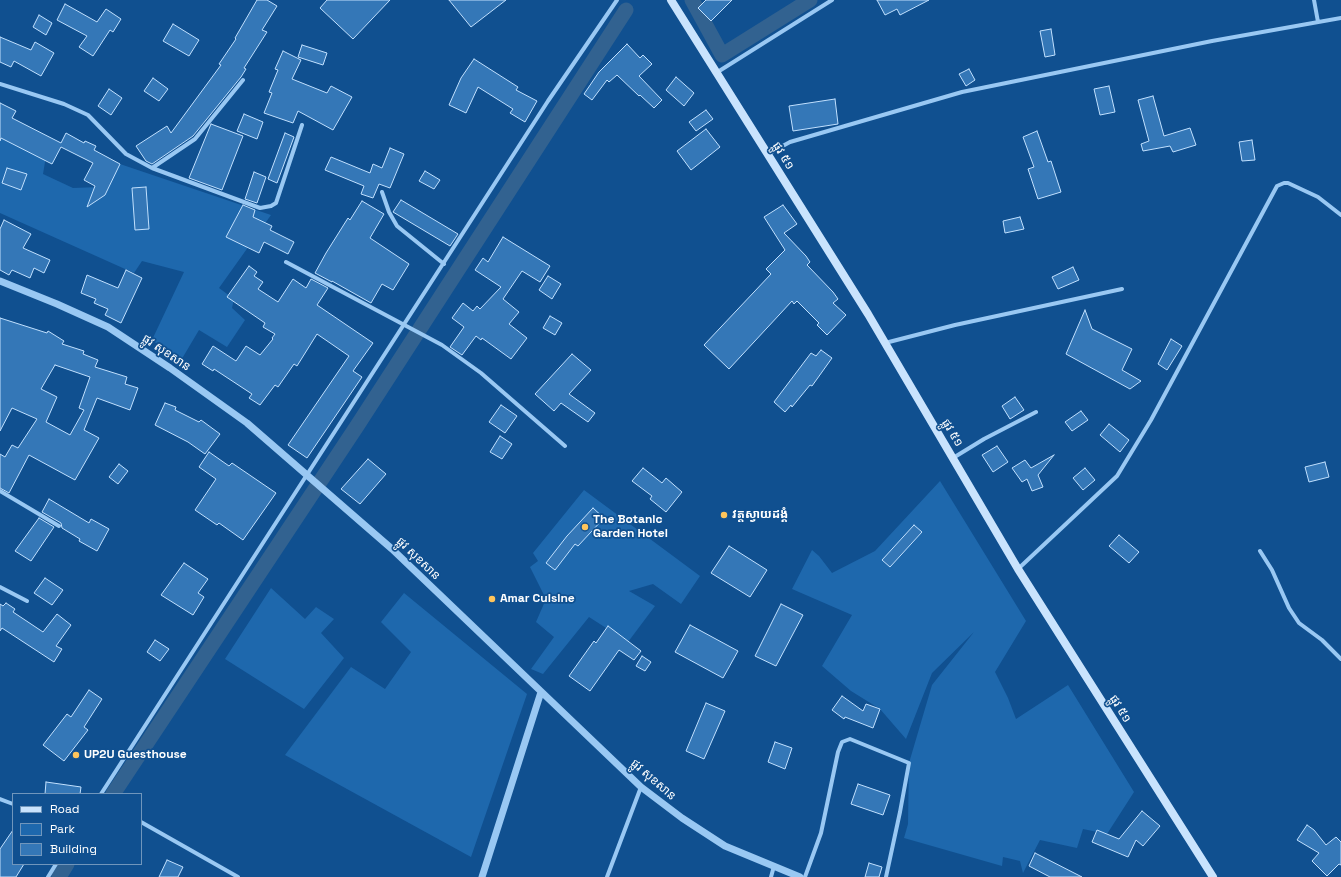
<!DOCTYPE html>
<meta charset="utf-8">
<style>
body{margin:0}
#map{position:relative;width:1341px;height:877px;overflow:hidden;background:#105090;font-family:"Space Grotesk",sans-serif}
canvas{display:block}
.legend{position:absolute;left:12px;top:793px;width:130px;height:72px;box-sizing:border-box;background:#105090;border:1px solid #7096bc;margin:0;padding:5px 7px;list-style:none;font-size:12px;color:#fff}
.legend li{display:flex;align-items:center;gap:8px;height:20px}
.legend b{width:20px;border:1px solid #7096bc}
</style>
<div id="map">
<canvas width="1341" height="877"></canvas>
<ul class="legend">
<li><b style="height:5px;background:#c9e3fd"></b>Road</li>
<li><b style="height:11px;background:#1e68ad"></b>Park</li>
<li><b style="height:11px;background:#3477b7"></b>Building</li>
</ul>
</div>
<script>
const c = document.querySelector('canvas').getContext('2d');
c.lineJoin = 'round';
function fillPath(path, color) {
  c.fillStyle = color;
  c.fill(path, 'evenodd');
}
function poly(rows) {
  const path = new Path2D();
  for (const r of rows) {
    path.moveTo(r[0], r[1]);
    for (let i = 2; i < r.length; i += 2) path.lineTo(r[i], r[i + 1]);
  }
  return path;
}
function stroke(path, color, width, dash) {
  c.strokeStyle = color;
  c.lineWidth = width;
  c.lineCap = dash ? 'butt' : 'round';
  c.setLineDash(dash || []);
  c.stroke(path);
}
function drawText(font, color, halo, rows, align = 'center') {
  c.font = font + ' "Space Grotesk","Noto Sans Khmer",sans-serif';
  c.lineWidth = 3.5;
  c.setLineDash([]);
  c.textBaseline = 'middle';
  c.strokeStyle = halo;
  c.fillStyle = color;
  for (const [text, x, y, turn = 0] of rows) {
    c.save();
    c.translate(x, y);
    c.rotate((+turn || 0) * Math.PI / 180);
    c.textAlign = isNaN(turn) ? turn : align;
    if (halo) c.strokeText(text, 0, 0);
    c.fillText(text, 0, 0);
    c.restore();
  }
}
fillPath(poly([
 [0,128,47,150,43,174,73,188,100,187,117,163,271,215,219,288,234,299,232,308,245,320,227,347,199,330,180,362,152,340,184,272,142,261,134,273,0,213],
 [940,481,1026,621,995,672,1008,698,1016,719,1068,685,1134,792,1107,834,1083,829,1077,848,1040,840,1023,873,1020,861,1003,857,1002,866,904,838,908,824,909,763,932,685,974,632,932,673,906,739,880,709,851,691,822,666,852,615,792,589,812,550,819,556,832,573,875,551],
 [584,490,700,576,681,604,653,584,629,591,655,606,628,642,589,617,543,674,531,669,554,637,536,622,546,599,530,567,538,561,533,553],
 [271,588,305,619,316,607,334,619,321,633,344,658,304,709,225,659],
 [404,593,527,694,471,857,285,755,351,667,385,689,411,652,381,622]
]), '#1e68ad');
stroke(poly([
 [692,0,722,55,810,0],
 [113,794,357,426,626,10],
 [59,877,67,864]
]), '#326290', 15);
const building = poly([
 [257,0,267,0,277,6,262,30,267,32,244,68,246,69,241,77,193,136,152,164,146,161,136,146,167,126,171,133,221,65,219,64,236,39,235,38,257,0],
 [327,0,390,0,353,39,320,8,327,0],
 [449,0,506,0,471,27,449,0],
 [706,0,732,0,711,21,698,8,706,0],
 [877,0,929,0,900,15,897,9,885,15,877,0],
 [65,4,97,22,106,9,121,19,113,32,110,30,93,56,79,47,87,36,57,20,65,4],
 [39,15,52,23,46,35,33,27,39,15],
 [173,24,199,40,189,56,163,41,173,24],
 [1051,29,1055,55,1045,57,1040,31,1051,29],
 [0,37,31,50,35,42,54,53,41,76,14,61,11,67,0,62,0,37],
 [627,44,640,58,643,55,652,64,639,76,662,100,654,108,640,95,639,96,617,75,609,82,607,80,592,100,584,94,599,72,627,44],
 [302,45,327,53,323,65,298,57,302,45],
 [283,51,301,60,292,79,327,93,331,86,352,97,333,130,298,111,293,123,264,113,272,93,269,92,278,70,275,69,283,51],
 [474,59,518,87,516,90,537,101,525,122,510,113,513,109,478,87,466,113,449,105,461,78,474,59],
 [969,69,975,80,966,86,959,74,969,69],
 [676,77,694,93,684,106,666,90,676,77],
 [153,78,168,89,159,101,144,91,153,78],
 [1109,86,1115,112,1100,115,1094,89,1109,86],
 [109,89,122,98,111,115,98,106,109,89],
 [1153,96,1164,136,1190,128,1196,145,1173,152,1170,146,1143,151,1141,144,1149,141,1138,100,1153,96],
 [835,99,838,124,793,131,789,106,835,99],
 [0,103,16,111,12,118,61,143,66,133,84,143,85,141,96,146,94,150,120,164,105,195,87,207,95,186,84,180,93,163,61,147,52,164,1,138,0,141,0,103],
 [706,110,713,119,696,131,689,122,706,110],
 [244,114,263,122,257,139,237,131,244,114],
 [211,124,243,136,222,190,189,178,211,124],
 [706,129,720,147,691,170,677,151,706,129],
 [1037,131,1048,162,1051,161,1061,192,1038,199,1028,169,1034,167,1023,137,1037,131],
 [285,133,294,137,277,183,268,179,285,133],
 [1252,140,1255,160,1242,161,1239,142,1252,140],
 [390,148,404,154,390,188,379,184,373,198,361,194,364,186,325,170,331,157,370,173,373,164,382,168,390,148],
 [7,168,27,174,21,190,2,183,7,168],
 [425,171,440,180,434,189,419,181,425,171],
 [254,172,266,177,257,203,245,199,254,172],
 [146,187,149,229,135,230,132,188,146,187],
 [401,200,458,234,450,246,393,212,401,200],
 [362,201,384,214,370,238,409,264,393,290,382,284,371,303,332,281,332,282,315,273,326,253,348,218,350,220,362,201],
 [243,205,255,210,253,217,272,226,270,230,294,242,288,254,264,242,259,253,226,237,243,205],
 [783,205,797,224,784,233,806,256,810,262,807,265,833,292,838,299,833,303,846,315,827,335,817,325,819,323,797,301,794,304,792,301,729,369,704,345,771,274,766,269,785,250,764,217,783,205],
 [1020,217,1024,229,1005,233,1003,221,1020,217],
 [4,220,31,234,23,248,50,260,44,273,34,268,30,278,12,270,9,275,0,270,0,229,4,220],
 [503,237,550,266,540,282,522,271,503,299,519,312,509,324,527,338,511,359,482,338,481,340,476,336,462,355,450,347,464,327,452,318,463,303,473,311,477,306,480,309,501,287,475,270,483,258,488,262,503,237],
 [249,266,257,272,254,276,263,282,258,289,278,302,293,279,306,288,311,279,328,288,317,305,373,343,353,371,362,377,307,458,288,445,349,356,317,334,297,366,294,364,278,387,275,385,260,405,249,398,252,394,214,369,213,371,202,364,213,346,236,361,246,346,260,355,273,339,272,338,275,334,263,327,265,323,227,297,249,266],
 [1073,267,1079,280,1058,289,1052,277,1073,267],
 [126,270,142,278,121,323,105,315,108,309,94,303,96,299,81,293,87,275,118,288,126,270],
 [548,276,561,284,552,299,539,290,548,276],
 [1085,310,1092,329,1132,349,1122,370,1141,381,1130,389,1066,354,1085,310],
 [550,316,562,323,555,335,543,328,550,316],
 [0,318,47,333,48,331,64,341,62,344,84,351,83,354,98,360,95,367,127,377,125,384,138,388,130,410,97,398,84,430,99,438,75,480,29,455,9,493,0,488,0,454,5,457,12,445,18,448,37,419,12,408,0,431,0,318],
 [55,365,90,377,79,408,84,410,70,435,46,422,57,397,41,389,55,365],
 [1171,339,1182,346,1167,370,1158,364,1171,339],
 [821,350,832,358,812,386,810,385,792,407,791,405,785,412,774,402,811,353,816,356,821,350],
 [572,354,591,370,569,394,595,413,588,422,561,403,554,411,535,394,572,354],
 [1015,397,1024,410,1010,419,1002,406,1015,397],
 [165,403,176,407,175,410,199,422,201,420,220,434,205,454,188,442,155,425,165,403],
 [501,405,517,416,505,433,489,422,501,405],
 [1081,411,1088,420,1072,431,1065,422,1081,411],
 [1109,424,1129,440,1120,452,1100,435,1109,424],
 [500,436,512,444,502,459,490,452,500,436],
 [997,446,1008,462,993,472,982,455,997,446],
 [209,452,229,466,232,463,276,493,243,540,219,523,217,525,195,510,216,479,199,467,209,452],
 [1054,455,1038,475,1043,487,1032,491,1027,479,1022,482,1012,468,1025,460,1031,468,1054,455],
 [368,459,386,474,360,504,341,489,368,459],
 [1325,462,1329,477,1309,482,1305,467,1325,462],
 [119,464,128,471,118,484,109,477,119,464],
 [643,468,662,483,666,478,682,492,666,512,650,499,652,496,632,481,643,468],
 [1085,468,1095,480,1083,490,1073,478,1085,468],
 [49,499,89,523,91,519,109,529,97,551,79,541,80,539,62,528,61,523,42,512,49,499],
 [593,508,604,518,578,546,575,544,555,570,546,563,567,536,593,508],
 [39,518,54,527,31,561,15,551,39,518],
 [914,525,922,532,890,567,882,560,914,525],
 [1119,535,1139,552,1129,563,1109,546,1119,535],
 [729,546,767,570,750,597,711,573,729,546],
 [184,563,208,579,198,593,204,597,193,615,161,595,184,563],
 [45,578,63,590,52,605,34,593,45,578],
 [6,603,15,609,13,612,43,632,57,614,71,625,56,646,62,649,54,662,2,628,0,631,0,604,3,606,6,603],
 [781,604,803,615,776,666,755,656,781,604],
 [690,625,738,651,723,678,675,652,690,625],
 [608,626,641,651,634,660,619,650,590,691,569,676,594,641,596,643,608,626],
 [155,640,169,649,160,661,147,652,155,640],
 [642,656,651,662,645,671,636,666,642,656],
 [89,690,102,699,84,727,88,730,64,761,43,745,67,714,71,717,89,690],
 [842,696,863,711,866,704,880,709,873,728,845,717,844,719,832,710,842,696],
 [706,703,725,711,704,759,686,751,706,703],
 [775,742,792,748,785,769,768,762,775,742],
 [46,782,81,787,80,794,45,794,46,782],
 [858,784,890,795,883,815,851,804,858,784],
 [1142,811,1160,826,1143,846,1136,840,1128,857,1092,842,1097,830,1119,839,1142,811],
 [1307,825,1314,830,1326,845,1336,837,1341,842,1341,865,1339,864,1327,876,1312,861,1319,853,1297,840,1307,825],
 [13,830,13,864,24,864,16,877,0,877,0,849,13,830],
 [1035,853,1082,877,1050,877,1029,866,1035,853],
 [167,860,183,867,178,877,159,877,167,860],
 [869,863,882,867,879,877,865,877,869,863]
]);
fillPath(building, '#3477b7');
stroke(building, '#c1e0fe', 1);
stroke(poly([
 [1314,0,1318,22],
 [716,73,832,0],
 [0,84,64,104,88,115,126,154,152,168,260,208,271,206,276,203,302,125],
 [768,154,790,142,962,92,1212,41,1341,18],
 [152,168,195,139,243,80],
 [382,192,389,212,397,226,444,264],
 [286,262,442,345,481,373,565,446],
 [885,343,955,325,1122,289],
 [953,458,984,439,1036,412],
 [0,491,59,526],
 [1260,551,1272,570,1289,608,1299,623,1322,640,1341,659],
 [1018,569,1117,476,1151,420,1277,186,1284,183,1288,183,1318,197,1341,215],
 [0,587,27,601],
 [101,794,548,101,617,0],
 [0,799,13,804],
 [141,822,238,877],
 [48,877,56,864],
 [607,877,641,787],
 [771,877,774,866],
 [805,877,821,833,838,752,842,742,850,739,909,763,900,812,886,877]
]), '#99c8f3', 4);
stroke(poly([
 [0,281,57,304,108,327,170,368,247,423,392,549,641,787,682,818,725,846,800,877],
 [482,877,541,692]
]), '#99c8f3', 7);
stroke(poly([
 [671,0,868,314,1018,569,1213,877]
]), '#c9e3fd', 8);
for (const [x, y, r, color] of [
 [724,515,4,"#ffc55b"],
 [585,527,4,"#ffc55b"],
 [492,599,4,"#ffc55b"],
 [76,755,4,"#ffc55b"]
]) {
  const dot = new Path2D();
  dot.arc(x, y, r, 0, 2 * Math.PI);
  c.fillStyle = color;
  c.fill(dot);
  stroke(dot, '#105090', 1.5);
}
drawText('12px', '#fff', '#105090', [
 ["ផ្លូវ ៥១",783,156,58],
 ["ផ្លូវ សុខសាន",166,353,34],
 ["ផ្លូវ ៥១",952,433,59],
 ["ផ្លូវ សុខសាន",418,559,44],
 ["ផ្លូវ ៥១",1120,709,58],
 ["ផ្លូវ សុខសាន",653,780,41]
]);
drawText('bold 12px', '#fff', '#105090', [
 ["វត្តស្វាយដង្គំ",732,515],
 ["The Botanic",593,520],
 ["Garden Hotel",593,534],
 ["Amar Cuisine",500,599],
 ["UP2U Guesthouse",84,755]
], 'left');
</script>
